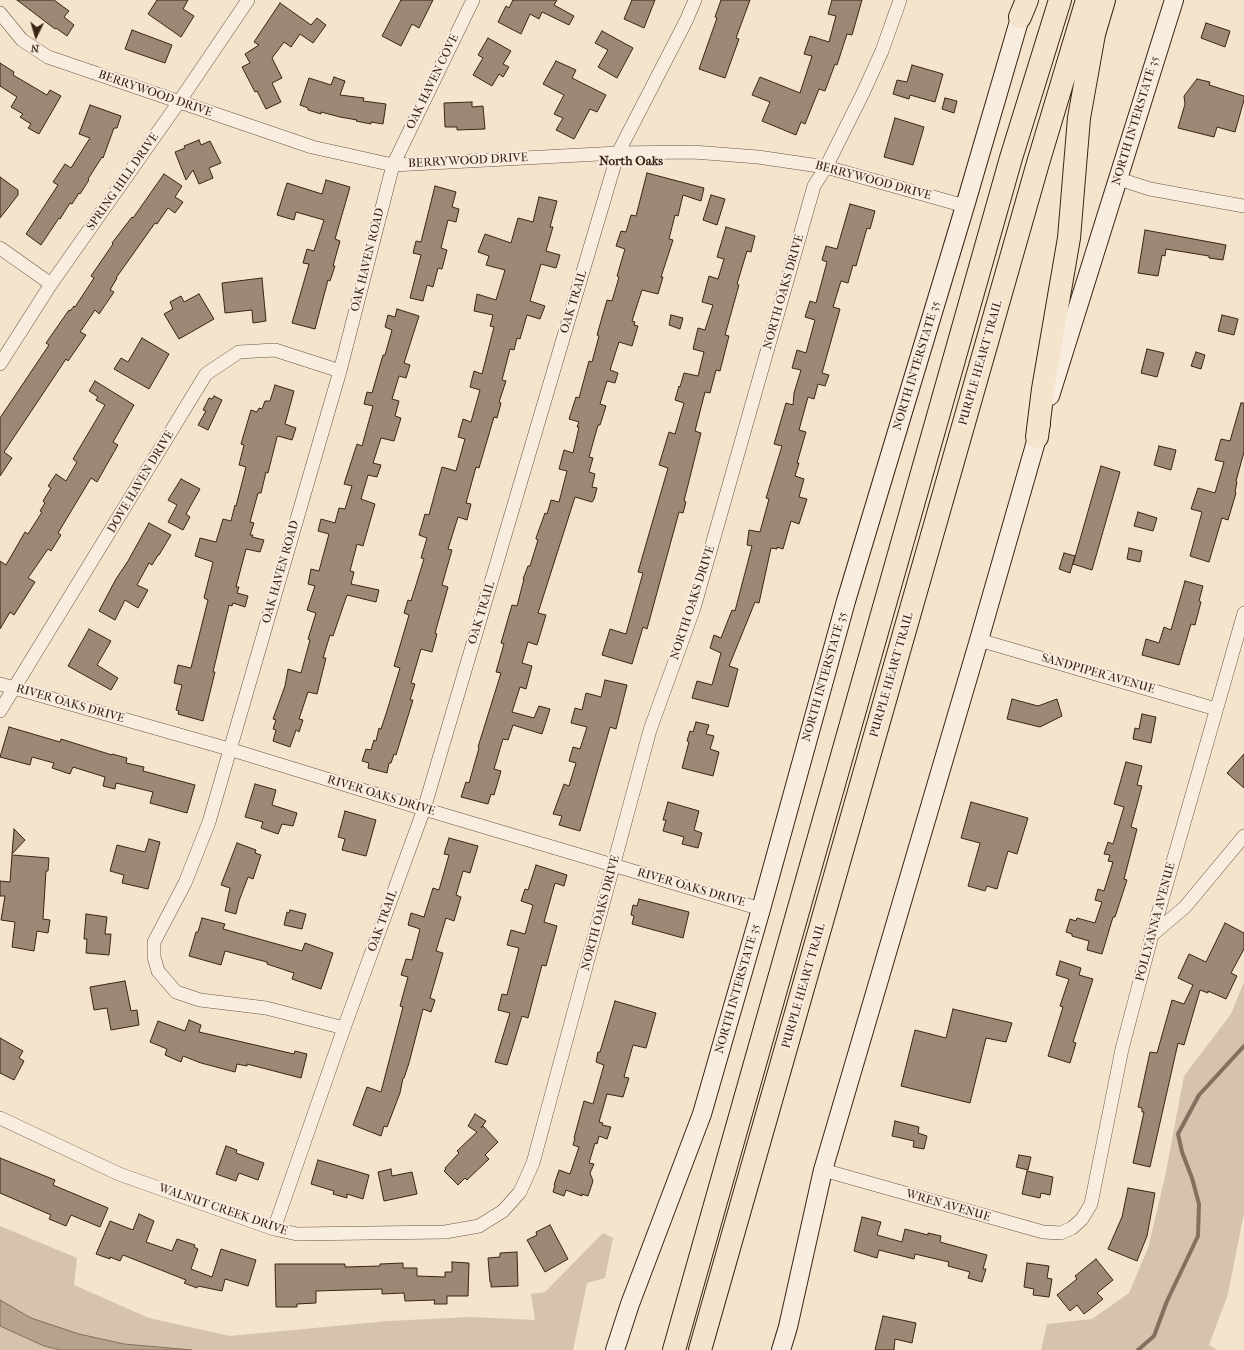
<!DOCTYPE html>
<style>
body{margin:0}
#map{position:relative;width:1244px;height:1350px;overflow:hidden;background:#f4e4cc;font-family:"IM FELL French Canon",serif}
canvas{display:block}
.north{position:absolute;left:16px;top:16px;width:40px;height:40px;-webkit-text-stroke:3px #f8edde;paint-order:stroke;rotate:185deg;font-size:11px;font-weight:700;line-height:16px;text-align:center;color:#3b2416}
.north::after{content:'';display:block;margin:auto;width:14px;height:18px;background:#3b2416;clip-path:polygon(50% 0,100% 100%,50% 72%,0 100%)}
</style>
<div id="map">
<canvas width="1244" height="1350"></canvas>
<div class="north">N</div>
</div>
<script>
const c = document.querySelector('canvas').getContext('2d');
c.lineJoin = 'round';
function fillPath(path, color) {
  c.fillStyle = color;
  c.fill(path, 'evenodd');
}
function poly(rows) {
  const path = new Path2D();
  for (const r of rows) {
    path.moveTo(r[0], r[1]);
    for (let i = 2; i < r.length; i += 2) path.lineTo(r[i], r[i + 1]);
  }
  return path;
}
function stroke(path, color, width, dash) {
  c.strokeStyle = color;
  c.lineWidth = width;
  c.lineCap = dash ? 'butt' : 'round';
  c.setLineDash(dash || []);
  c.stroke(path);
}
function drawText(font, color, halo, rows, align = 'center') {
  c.font = font + ' "IM FELL French Canon",serif';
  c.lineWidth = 4;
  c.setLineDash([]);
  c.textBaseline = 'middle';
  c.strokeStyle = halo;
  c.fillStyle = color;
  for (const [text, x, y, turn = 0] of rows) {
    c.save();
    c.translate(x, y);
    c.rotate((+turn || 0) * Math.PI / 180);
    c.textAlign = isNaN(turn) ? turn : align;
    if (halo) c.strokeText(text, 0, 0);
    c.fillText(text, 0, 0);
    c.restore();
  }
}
fillPath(poly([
 [1244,982,1244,1213,1228,1294,1209,1345,1217,1350,1041,1350,1047,1324,1092,1319,1129,1293,1148,1248,1165,1177,1184,1076,1231,1014],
 [0,1226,77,1258,74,1285,149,1318,230,1336,388,1321,471,1317,535,1320,531,1294,545,1292,603,1233,613,1238,605,1278,587,1283,573,1350,0,1350]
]), '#d5c3ad');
const water = poly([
 [0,1300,31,1318,79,1334,124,1344,192,1350,60,1350,44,1346,0,1326,0,1300]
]);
fillPath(water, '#b5a38e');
stroke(water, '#84705e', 1);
stroke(poly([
 [1138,1350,1154,1336,1167,1301,1198,1236,1199,1204,1192,1178,1182,1152,1178,1134,1199,1095,1244,1046]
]), '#84705e', 4);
const building = poly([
 [17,0,54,0,69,11,64,17,74,25,67,36,56,28,55,29,17,0],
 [157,0,188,0,183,9,194,16,181,37,148,14,157,0],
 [401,0,433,0,419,28,412,24,401,46,382,36,401,0],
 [513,0,557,0,554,5,574,16,569,25,542,12,539,19,530,14,521,34,498,22,506,6,509,8,513,0],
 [632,0,655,0,644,28,624,19,632,0],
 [721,0,750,0,736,38,739,39,725,78,699,69,717,18,715,17,721,0],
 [832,0,862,0,852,35,847,34,837,65,835,64,825,91,819,89,805,124,801,122,796,135,762,121,770,102,752,95,760,77,800,93,812,56,804,54,810,36,829,42,836,16,828,14,832,0],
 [280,3,311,25,317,18,326,25,313,43,300,34,291,47,284,42,272,58,282,78,272,83,281,102,266,109,257,91,255,92,242,67,250,63,245,54,259,45,254,42,280,3],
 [1206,23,1230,31,1225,47,1201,38,1206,23],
 [132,30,172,45,165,63,125,49,132,30],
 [602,31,633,48,617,78,598,67,608,50,595,43,602,31],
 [488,38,511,51,503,64,509,67,503,77,499,74,492,86,473,75,483,58,478,55,488,38],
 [556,61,576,70,572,78,606,95,597,112,590,109,574,139,556,130,563,118,554,114,564,95,543,84,556,61],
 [0,63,14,72,13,75,47,95,50,90,61,96,39,134,28,128,31,124,20,117,23,114,11,107,17,97,0,86,0,63],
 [912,65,943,74,935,102,910,95,909,99,893,94,897,80,907,82,912,65],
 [334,77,345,81,340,95,364,98,363,101,386,104,383,124,371,122,371,124,356,121,357,120,340,117,321,112,321,114,308,110,308,108,300,105,309,78,331,85,334,77],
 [1197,79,1210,82,1209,85,1244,96,1244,100,1235,132,1217,127,1214,137,1178,128,1185,104,1184,96,1197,79],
 [945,98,957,101,954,113,942,109,945,98],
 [472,102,472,107,483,106,485,129,457,130,457,127,445,127,444,103,472,102],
 [90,105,121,116,117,128,114,128,103,158,102,157,88,179,89,180,80,194,79,193,72,204,70,203,60,219,59,218,41,245,26,234,58,185,53,182,65,164,71,168,90,138,79,134,90,105],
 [895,118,924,127,913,165,884,157,895,118],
 [199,140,201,145,210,141,221,163,209,168,213,178,199,184,193,170,186,180,175,152,185,148,184,146,199,140],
 [647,173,704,188,701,201,683,195,678,216,675,215,669,239,673,240,661,277,663,277,658,294,642,290,632,321,635,322,634,325,638,326,632,346,619,342,610,370,618,373,615,383,607,381,600,404,606,406,600,425,598,425,589,457,593,458,589,472,595,474,592,487,597,488,594,499,592,502,575,497,538,613,546,615,537,645,528,642,522,663,532,666,526,689,520,687,512,712,534,718,539,706,550,709,542,734,513,725,508,740,503,739,494,769,501,771,494,795,491,794,488,804,461,797,466,782,469,783,479,748,478,747,501,673,496,672,504,644,501,643,512,605,517,606,524,579,523,579,528,566,530,566,538,540,536,539,536,538,545,513,547,514,551,500,559,502,567,471,559,469,564,450,573,453,579,427,577,427,579,422,569,419,576,397,579,398,589,361,592,362,599,336,597,335,607,300,612,301,619,277,617,276,625,249,616,246,621,231,626,232,631,215,636,216,647,173],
 [164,174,182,186,175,197,183,202,175,213,168,208,157,224,155,223,116,278,117,278,110,290,114,292,99,314,95,310,80,332,86,335,68,361,66,359,4,452,12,458,0,476,0,418,49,345,46,343,69,310,70,311,74,306,75,307,94,278,91,276,113,244,112,243,132,217,133,218,164,174],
 [0,177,18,190,18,195,0,218,0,177],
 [326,180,350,187,335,239,340,241,333,266,335,266,330,281,328,280,315,329,292,323,309,264,303,263,307,249,314,251,324,220,296,212,294,220,277,215,287,183,322,194,326,180],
 [435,186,456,192,452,207,459,209,456,222,448,220,441,248,447,250,442,269,438,268,433,287,427,285,423,301,410,298,421,255,413,253,416,241,421,242,435,186],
 [711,195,725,199,717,225,703,220,711,195],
 [539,197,557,201,550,227,553,227,546,251,560,255,556,268,541,264,530,301,545,306,540,319,527,315,520,339,517,338,514,350,510,349,502,380,506,381,499,402,501,403,497,418,494,417,479,468,476,467,466,503,471,504,467,520,458,517,448,549,452,550,442,585,448,587,435,633,437,634,432,652,421,649,411,683,415,684,410,700,413,700,396,755,394,754,391,763,389,763,387,773,368,768,369,763,362,761,366,749,371,750,374,740,376,741,379,728,381,729,386,714,400,668,394,666,409,615,404,613,408,600,411,601,424,559,421,558,427,538,419,535,425,514,429,515,442,467,456,471,465,439,458,437,463,419,471,422,480,390,470,387,474,371,482,374,494,327,490,326,493,315,474,311,477,294,496,300,505,270,486,265,489,256,478,252,485,234,511,243,518,218,533,222,539,197],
 [850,204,875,211,870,229,867,228,856,266,853,265,848,283,841,281,833,307,840,309,822,373,829,375,825,386,818,384,814,399,808,397,799,430,806,432,797,463,799,463,795,476,804,479,799,497,807,499,799,524,791,521,783,549,777,547,777,549,771,548,759,603,755,602,729,666,738,669,728,707,692,698,697,681,712,685,721,653,710,648,714,635,721,638,732,610,735,611,752,546,747,545,749,530,760,532,769,499,766,498,782,446,774,444,786,403,793,405,794,393,801,370,792,368,797,350,806,353,815,320,805,317,810,301,816,303,827,262,822,260,826,246,837,249,850,204],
 [726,227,755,236,751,252,747,251,737,284,739,285,725,335,729,336,720,371,716,370,710,393,705,392,695,431,701,433,684,501,686,502,683,513,679,512,647,629,643,627,632,664,602,655,610,629,626,634,643,573,638,572,668,468,659,465,669,432,675,434,684,403,675,400,679,386,680,387,684,373,698,376,704,352,693,349,698,328,705,330,713,305,702,302,709,276,718,279,724,259,717,257,726,227],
 [1145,230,1226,245,1223,260,1209,258,1209,256,1166,249,1165,256,1162,255,1158,276,1138,273,1145,230],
 [262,278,266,321,253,323,252,310,225,313,222,283,262,278],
 [199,294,214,319,179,339,164,314,173,309,170,302,181,296,184,302,199,294],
 [397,309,419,316,404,363,410,365,406,378,399,376,392,399,399,401,395,416,401,418,394,441,381,438,373,463,381,465,377,477,368,475,361,499,375,504,363,546,357,544,350,571,354,572,351,584,379,590,376,602,347,595,333,636,330,635,323,658,326,658,317,694,308,692,299,719,303,720,299,732,296,730,290,747,273,741,276,730,273,729,276,720,273,719,285,686,288,669,301,673,310,640,308,639,316,613,307,610,315,586,308,584,311,569,319,571,329,534,318,531,321,519,335,523,339,508,345,509,352,486,344,484,357,444,362,446,373,406,364,404,367,392,372,393,383,355,385,355,392,330,385,327,388,315,395,317,397,309],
 [671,315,683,318,680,329,669,325,671,315],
 [1222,315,1238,319,1234,335,1218,331,1222,315],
 [142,338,169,354,149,389,114,369,121,358,128,362,142,338],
 [1147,349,1164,353,1157,377,1141,373,1147,349],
 [1196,352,1205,355,1201,369,1191,366,1196,352],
 [95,381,134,405,113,442,118,445,97,482,91,478,58,533,61,535,51,551,48,549,28,578,35,582,14,615,10,612,0,629,0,561,6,565,25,532,28,534,42,512,40,511,45,503,43,501,51,488,48,486,56,474,66,481,77,462,73,459,105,405,96,400,98,397,89,391,95,381],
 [275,385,294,391,285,424,296,428,292,440,278,436,277,437,268,473,266,472,261,493,258,493,250,522,254,523,250,535,253,535,252,537,264,540,260,552,246,549,236,587,239,587,237,593,248,596,245,607,233,603,232,606,229,605,213,672,215,672,203,721,178,714,179,711,176,710,182,685,174,683,178,665,191,668,208,600,204,598,213,562,195,556,200,538,216,542,223,519,231,521,235,505,236,506,246,467,239,465,244,445,241,444,251,410,257,412,259,408,262,409,265,401,270,401,275,385],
 [214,396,222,400,208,430,198,425,206,411,203,410,209,398,212,399,214,396],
 [1241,403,1244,403,1244,452,1236,481,1237,482,1235,492,1236,493,1228,520,1222,518,1209,562,1190,556,1202,512,1191,509,1198,488,1215,493,1224,462,1215,460,1221,439,1230,441,1241,403],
 [1159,446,1176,450,1171,470,1154,465,1159,446],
 [1101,466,1120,472,1092,570,1073,564,1101,466],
 [181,479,200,489,186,514,190,517,183,530,168,522,177,505,168,500,181,479],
 [1138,512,1157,518,1153,531,1134,526,1138,512],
 [149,523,171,535,159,555,158,555,152,565,149,563,137,585,148,590,138,608,125,600,115,620,99,611,116,579,128,561,149,523],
 [1129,548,1142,551,1140,562,1127,559,1129,548],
 [1064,553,1075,556,1070,573,1059,569,1064,553],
 [1185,581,1203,586,1199,601,1201,602,1195,625,1191,624,1179,665,1142,655,1146,639,1159,643,1164,627,1171,630,1185,581],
 [89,629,111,641,97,665,118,678,111,690,68,666,89,629],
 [605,680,627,685,616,729,610,727,580,831,559,825,562,816,553,814,564,784,569,786,576,763,569,761,573,747,580,749,587,727,571,723,575,708,582,710,586,693,601,697,605,680],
 [1012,699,1038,706,1057,699,1062,716,1040,727,1007,719,1012,699],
 [1142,714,1156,717,1151,743,1133,739,1135,728,1139,729,1142,714],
 [696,722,709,725,706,734,714,736,710,749,719,752,713,776,682,768,689,742,687,741,690,731,693,732,696,722],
 [9,727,60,742,61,739,112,755,112,754,127,758,126,763,144,767,143,771,195,785,187,813,150,803,153,792,116,783,115,789,103,786,105,777,73,767,70,774,52,768,54,763,32,757,30,765,0,757,9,727],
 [1244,754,1244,788,1227,773,1244,754],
 [1126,762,1142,766,1137,785,1142,786,1131,827,1137,829,1124,879,1127,880,1115,917,1113,917,1102,954,1087,950,1089,941,1072,936,1072,934,1066,932,1070,919,1076,921,1077,918,1095,923,1102,902,1095,900,1098,889,1104,891,1113,862,1108,861,1110,855,1104,854,1108,842,1113,844,1124,807,1114,804,1126,762],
 [255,784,276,790,272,805,297,813,293,826,282,824,278,834,261,828,263,822,245,817,255,784],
 [668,802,699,811,694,830,702,833,698,848,682,844,684,837,663,831,666,820,663,820,668,802],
 [971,802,1028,818,1017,854,1008,851,997,889,987,886,985,891,968,886,980,843,961,838,971,802],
 [345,811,376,820,366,856,342,850,345,839,338,837,345,811],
 [14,829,25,840,12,854,14,829],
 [449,838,478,846,470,873,463,871,456,895,461,897,454,921,446,918,436,951,443,953,430,998,435,1000,431,1012,423,1009,409,1063,404,1078,403,1078,400,1093,387,1127,384,1126,381,1136,353,1125,367,1087,381,1092,403,1007,400,1006,408,977,401,975,406,959,412,960,420,929,408,925,411,913,424,917,433,888,439,890,449,855,444,854,449,838],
 [149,839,160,842,148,889,122,883,124,875,110,871,117,845,145,852,149,839],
 [237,843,256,850,255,853,261,855,253,879,248,877,239,901,236,914,225,911,230,888,221,885,237,843],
 [12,855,49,858,48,871,46,871,43,919,50,920,48,933,37,931,34,951,12,947,15,922,1,920,5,896,0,896,0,881,10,882,12,855],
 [536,865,567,875,564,886,555,883,544,922,557,926,546,966,542,965,528,1018,522,1016,507,1065,495,1062,510,1013,498,1010,502,994,507,995,519,948,507,945,511,930,525,934,533,905,521,901,525,889,528,890,536,865],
 [639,899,689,912,683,938,632,924,634,916,631,915,633,905,637,906,639,899],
 [290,910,306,914,302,929,284,925,287,912,289,913,290,910],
 [86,914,107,917,105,934,111,934,109,955,86,953,87,939,84,939,86,914],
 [202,918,225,924,223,929,302,951,305,943,333,953,321,989,292,979,294,973,267,964,267,962,225,951,221,965,189,956,196,932,198,932,202,918],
 [1225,923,1244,933,1244,949,1231,973,1237,976,1226,999,1208,991,1208,993,1200,990,1184,1045,1178,1043,1150,1167,1133,1163,1144,1112,1142,1112,1142,1108,1138,1107,1150,1052,1157,1053,1172,1000,1184,1004,1193,985,1178,978,1189,954,1206,962,1225,923],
 [1060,961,1081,968,1079,975,1093,979,1073,1042,1076,1043,1070,1063,1048,1056,1063,1007,1060,1006,1069,979,1056,975,1060,961],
 [125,981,131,1011,137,1010,139,1025,111,1030,107,1008,94,1010,90,987,125,981],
 [615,1001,656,1013,646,1048,633,1045,624,1077,629,1078,623,1097,607,1094,599,1122,603,1123,602,1125,611,1127,607,1139,599,1136,597,1144,595,1143,589,1163,594,1164,590,1173,593,1181,588,1196,582,1194,582,1196,566,1190,564,1196,553,1192,555,1185,554,1185,559,1170,570,1174,579,1147,573,1145,575,1138,574,1138,584,1101,593,1104,604,1065,596,1062,598,1052,600,1052,615,1001],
 [953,1009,1012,1023,1006,1042,986,1038,970,1103,901,1086,915,1030,946,1038,953,1009],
 [189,1020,201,1025,199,1032,294,1054,295,1051,307,1054,301,1078,247,1064,247,1066,237,1064,235,1072,201,1063,183,1056,181,1062,165,1055,167,1049,150,1042,158,1021,185,1031,189,1020],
 [0,1038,23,1051,19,1058,24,1061,14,1080,0,1073,0,1038],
 [475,1114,486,1121,481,1128,483,1126,498,1142,485,1155,489,1159,467,1180,465,1178,458,1185,444,1171,446,1169,445,1168,459,1153,457,1151,477,1132,468,1126,475,1114],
 [895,1121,919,1127,918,1133,927,1136,924,1149,913,1147,914,1141,892,1136,895,1121],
 [226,1146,237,1150,236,1153,264,1163,258,1180,239,1173,236,1181,216,1174,226,1146],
 [1019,1155,1031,1157,1028,1170,1016,1167,1019,1155],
 [0,1158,55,1180,53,1185,108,1208,100,1227,71,1215,66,1226,49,1219,51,1215,0,1193,0,1158],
 [318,1160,369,1175,363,1199,347,1194,347,1198,333,1194,334,1191,311,1184,318,1160],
 [391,1169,392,1176,412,1172,417,1194,384,1201,378,1172,391,1169],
 [1027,1171,1053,1177,1050,1195,1041,1193,1040,1198,1022,1194,1027,1171],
 [1128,1188,1155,1193,1147,1236,1137,1261,1108,1249,1122,1217,1128,1188],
 [139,1214,154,1221,146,1242,172,1251,177,1239,195,1245,194,1247,198,1249,191,1269,212,1277,221,1249,256,1260,248,1286,225,1279,222,1291,198,1286,197,1288,184,1283,186,1280,123,1255,120,1261,110,1257,110,1259,96,1254,110,1221,133,1230,139,1214],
 [862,1217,881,1222,877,1235,902,1242,905,1229,928,1235,928,1233,941,1236,940,1242,987,1255,983,1269,986,1269,982,1282,968,1278,970,1272,948,1266,949,1262,915,1254,914,1259,879,1250,877,1258,854,1251,862,1217],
 [550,1225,568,1259,545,1272,527,1240,537,1235,536,1232,550,1225],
 [517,1252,518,1286,491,1287,491,1282,490,1282,488,1258,500,1257,500,1253,517,1252],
 [1096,1259,1113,1280,1097,1293,1103,1299,1084,1314,1077,1305,1070,1311,1057,1295,1077,1279,1075,1276,1096,1259],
 [452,1262,469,1263,468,1296,447,1296,447,1304,434,1304,435,1300,405,1301,404,1293,382,1294,382,1289,316,1291,316,1303,297,1304,297,1307,276,1307,275,1264,345,1264,345,1267,380,1266,380,1264,403,1263,403,1268,417,1268,417,1276,445,1277,445,1272,452,1272,452,1262],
 [1027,1263,1049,1266,1047,1278,1052,1279,1049,1297,1033,1295,1034,1289,1024,1287,1027,1263],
 [883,1316,916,1323,912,1343,895,1339,894,1350,875,1350,883,1316]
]);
fillPath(building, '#9b8875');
stroke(building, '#3b2416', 1);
const street = poly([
 [0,13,22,40,48,57,312,147,393,165,618,153,693,152,758,157,826,167,965,206],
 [1119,179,1150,189,1244,206],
 [0,248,51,284],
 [0,364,51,284,179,102,248,0],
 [979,640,1216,709],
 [0,684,229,749,424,809,761,909],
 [0,711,206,374,239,352,275,350,340,371],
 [1152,935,1185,907,1244,836],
 [344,1028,266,1008,200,1000,176,992,158,971,154,957,154,942,185,883,209,822,340,371,393,165,473,0],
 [0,1118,119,1174,274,1229,297,1234,445,1232,479,1226,503,1211,520,1192,533,1163,650,730,694,608,814,186,826,167,863,93,882,51,900,0],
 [823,1170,1043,1232,1061,1233,1072,1228,1082,1219,1091,1204,1122,1049,1152,935,1244,613],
 [274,1229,344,1028,424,809,618,153,686,21,695,0]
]);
const secondary = poly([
 [1050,396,1174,0],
 [615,1350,630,1304,702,1114,761,909,846,601,965,206,1024,4],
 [781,1350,788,1327,823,1170,979,640,1041,424]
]);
const highway = poly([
 [1020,17,1027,0],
 [1037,437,1043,389,1069,238,1079,118,1094,34,1104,0],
 [674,1350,1011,158,1060,0],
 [700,1350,1038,163,1087,0]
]);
stroke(street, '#695444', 14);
stroke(secondary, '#3b2416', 20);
stroke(highway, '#3b2416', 24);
stroke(street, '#f8edde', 13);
stroke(secondary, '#f8edde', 18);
stroke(highway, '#f4e4cc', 22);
drawText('12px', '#3b2416', '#f8edde', [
 ["OAK HAVEN COVE",433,82,-64],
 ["BERRYWOOD DRIVE",155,94,19],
 ["NORTH INTERSTATE 35",1136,121,-73],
 ["BERRYWOOD DRIVE",468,161,-3],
 ["BERRYWOOD DRIVE",873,181,15],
 ["SPRING HILL DRIVE",123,182,-55],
 ["OAK HAVEN ROAD",368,260,-76],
 ["NORTH OAKS DRIVE",784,292,-74],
 ["OAK TRAIL",574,302,-73],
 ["PURPLE HEART TRAIL",981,363,-74],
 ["NORTH INTERSTATE 35",917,366,-73],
 ["DOVE HAVEN DRIVE",141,482,-59],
 ["OAK HAVEN ROAD",281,572,-74],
 ["NORTH OAKS DRIVE",693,603,-72],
 ["OAK TRAIL",482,613,-73],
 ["SANDPIPER AVENUE",1098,674,16],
 ["PURPLE HEART TRAIL",892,675,-74],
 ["NORTH INTERSTATE 35",825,677,-74],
 ["RIVER OAKS DRIVE",70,704,16],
 ["RIVER OAKS DRIVE",381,796,17],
 ["RIVER OAKS DRIVE",691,888,16],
 ["NORTH OAKS DRIVE",601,913,-75],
 ["OAK TRAIL",383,921,-70],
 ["POLLYANNA AVENUE",1156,922,-75],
 ["PURPLE HEART TRAIL",804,986,-74],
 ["NORTH INTERSTATE 35",738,989,-74],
 ["WREN AVENUE",948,1206,16],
 ["WALNUT CREEK DRIVE",223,1210,19]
]);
drawText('bold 13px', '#3b2416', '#f8edde', [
 ["North Oaks",631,162]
]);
</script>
